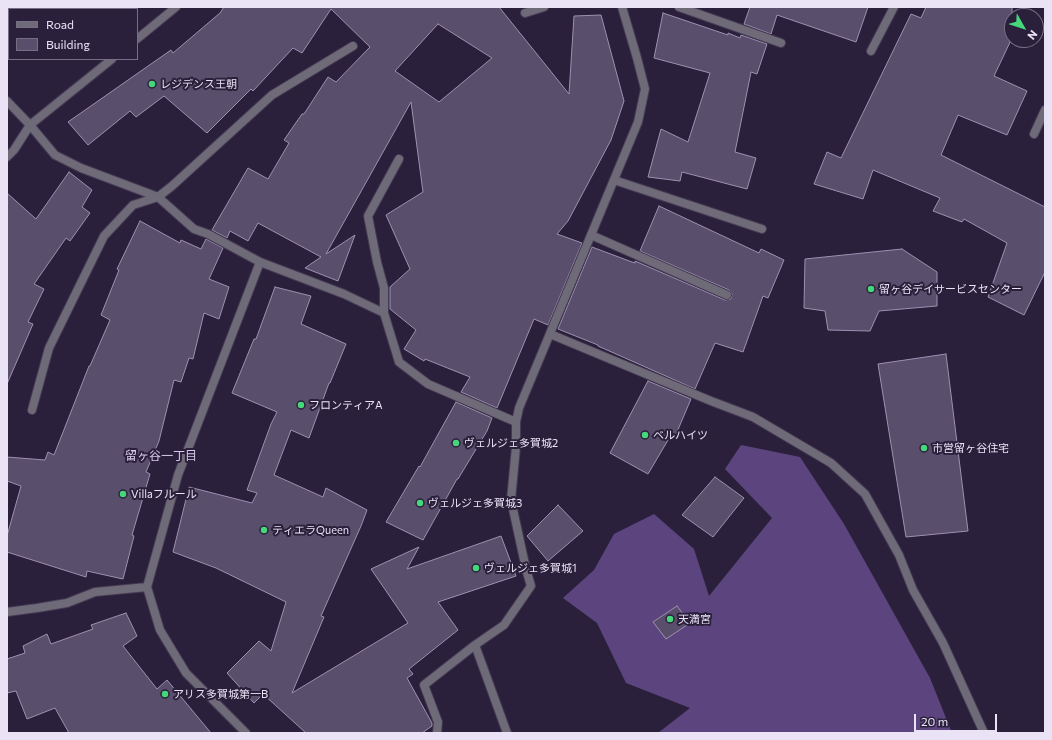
<!DOCTYPE html>
<meta charset="utf-8">
<style>
body{margin:0}
#map{position:relative;width:1052px;height:740px;overflow:hidden;background:#2b203b;font-family:Commissioner,sans-serif}
canvas{display:block}
.frame{position:absolute;inset:0;border:8px solid #e9e3f5;pointer-events:none}
.legend{position:absolute;left:8px;top:8px;width:130px;height:52px;box-sizing:border-box;background:#2b203b;border:1px solid #776e85;margin:0;padding:5px 7px;list-style:none;font-size:12px;color:#e9e3f5}
.legend li{display:flex;align-items:center;gap:8px;height:20px}
.legend b{width:20px;border:1px solid #776e85}
.north{position:absolute;left:1004px;top:8px;width:40px;height:40px;box-sizing:border-box;background:#2b203b;border:1px solid #776e85;border-radius:50%;rotate:129deg;font-size:11px;font-weight:700;line-height:16px;text-align:center;color:#e9e3f5}
.north::after{content:'';display:block;margin:auto;width:14px;height:18px;background:#45d77a;clip-path:polygon(50% 0,100% 100%,50% 72%,0 100%)}
.scale{position:absolute;left:914px;top:714px;width:83px;height:18px;box-sizing:border-box;border:2px solid #e9e3f5;border-top:0;padding-left:5px;font-size:12px;line-height:14px;white-space:nowrap;color:#e9e3f5;-webkit-text-stroke:3px #2b203b;paint-order:stroke}
</style>
<div id="map">
<canvas width="1052" height="740"></canvas>
<div class="frame"></div>
<ul class="legend">
<li><b style="height:5px;background:#6f6a78"></b>Road</li>
<li><b style="height:11px;background:#594e6c"></b>Building</li>
</ul>
<div class="north">N</div>
<div class="scale">20 m</div>
</div>
<script>
const c = document.querySelector('canvas').getContext('2d');
c.lineJoin = 'round';
function fillPath(path, color) {
  c.fillStyle = color;
  c.fill(path, 'evenodd');
}
function poly(rows) {
  const path = new Path2D();
  for (const r of rows) {
    path.moveTo(r[0], r[1]);
    for (let i = 2; i < r.length; i += 2) path.lineTo(r[i], r[i + 1]);
  }
  return path;
}
function stroke(path, color, width, dash) {
  c.strokeStyle = color;
  c.lineWidth = width;
  c.lineCap = dash ? 'butt' : 'round';
  c.setLineDash(dash || []);
  c.stroke(path);
}
function drawText(font, color, halo, rows, align = 'center') {
  c.font = font + ' Commissioner,"Noto Sans JP",sans-serif';
  c.lineWidth = 4;
  c.setLineDash([]);
  c.textBaseline = 'middle';
  c.strokeStyle = halo;
  c.fillStyle = color;
  for (const [text, x, y, turn = 0] of rows) {
    c.save();
    c.translate(x, y);
    c.rotate((+turn || 0) * Math.PI / 180);
    c.textAlign = isNaN(turn) ? turn : align;
    if (halo) c.strokeText(text, 0, 0);
    c.fillText(text, 0, 0);
    c.restore();
  }
}
fillPath(poly([
 [741,445,800,457,844,524,930,678,952,733,658,733,690,708,626,683,597,623,563,598,594,570,614,534,654,514,694,549,709,596,772,518,725,469]
]), '#5c457f');
const building = poly([
 [224,7,499,7,569,94,574,16,601,15,624,101,611,140,568,221,557,234,582,243,548,325,534,319,497,408,461,392,470,377,425,359,424,361,404,349,416,330,390,309,390,287,410,269,386,215,423,192,411,102,326,254,355,235,338,281,305,268,321,257,258,223,248,241,230,231,227,238,212,230,248,168,268,179,289,143,284,140,302,114,304,114,328,77,336,82,370,47,331,9,302,53,293,48,253,91,251,89,207,133,164,96,136,117,130,111,88,145,68,122,171,50,173,53,220,13,224,7],
 [438,24,492,58,439,102,395,71,438,24],
 [750,7,868,7,856,42,777,15,771,34,744,24,750,7],
 [926,7,1012,7,1012,38,994,76,1027,91,1007,135,958,115,941,155,1045,207,1045,272,1024,315,988,297,1007,243,964,219,962,222,933,211,940,198,873,170,863,199,814,184,827,152,841,158,911,14,921,18,926,7],
 [663,13,728,35,728,33,740,38,741,35,767,44,757,74,751,72,735,152,756,158,747,189,682,172,680,181,648,177,661,129,688,142,710,73,654,58,663,13],
 [69,172,92,190,82,207,90,213,70,241,66,238,34,284,44,289,28,322,33,324,7,384,7,193,36,219,69,172],
 [659,206,759,253,761,249,784,260,768,298,763,296,743,352,715,343,695,389,598,346,598,345,558,329,592,247,632,262,635,263,635,261,725,300,731,299,732,294,729,290,640,251,659,206],
 [140,221,180,243,181,240,201,249,206,239,223,248,209,279,229,287,219,319,204,313,193,359,189,358,181,382,174,380,159,441,146,472,150,474,132,535,134,536,123,579,87,571,86,577,7,552,7,536,21,486,7,481,7,457,45,460,48,452,54,455,89,366,90,366,110,320,101,315,119,270,117,269,140,221],
 [902,249,937,272,937,306,879,311,870,331,828,330,825,311,804,308,805,259,902,249],
 [275,287,311,296,301,324,346,344,330,383,329,383,309,438,291,430,274,475,323,497,326,488,367,510,361,526,321,616,324,617,292,693,408,623,371,569,419,547,407,569,501,536,516,576,438,602,458,630,409,669,413,674,407,678,432,723,432,726,422,733,306,733,263,694,254,703,227,673,259,641,271,651,286,602,216,568,173,552,189,487,252,503,257,493,247,490,271,424,277,412,232,393,254,339,256,339,275,287],
 [946,354,968,531,906,537,878,364,946,354],
 [648,381,691,399,674,439,671,435,648,474,610,453,648,381],
 [456,402,492,418,487,431,458,479,457,479,423,540,386,522,419,466,420,467,456,402],
 [715,477,744,498,713,537,682,515,715,477],
 [558,505,583,531,548,561,527,536,558,505],
 [677,606,690,623,666,639,653,622,677,606],
 [126,613,137,636,123,646,157,689,167,680,211,733,69,733,55,708,27,719,16,691,7,693,7,659,25,653,23,646,47,634,51,644,93,629,91,625,126,613]
]);
fillPath(building, '#594e6c');
stroke(building, '#9d91b2', 1);
const service = poly([
 [871,51,894,7],
 [614,180,762,229],
 [591,235,727,295]
]);
const minor = poly([
 [679,7,781,43],
 [525,13,544,7],
 [137,39,176,7],
 [112,59,30,125,55,155,81,168,158,197,194,229,208,234,260,262,344,294,384,313],
 [7,101,30,125,14,150,7,157],
 [1034,134,1045,110],
 [399,159,368,216,377,262,384,288,384,313,399,362,428,384,516,422],
 [550,334,711,401,753,417,831,463,865,494,899,555,913,590,943,643,984,733],
 [32,410,49,348,104,236,133,205,158,197,172,186,272,95,353,46],
 [7,612,37,608,67,603,95,592,147,587],
 [475,645,507,733],
 [246,733,186,673,160,630,147,587,178,475,260,262],
 [437,733,438,722,424,685,475,645,504,625,531,586,526,569,511,500,516,447,516,422,519,408,638,122,645,89,637,58,622,7]
]);
stroke(service, '#463b55', 10);
stroke(minor, '#463b55', 10);
stroke(service, '#6f6a78', 8);
stroke(minor, '#6f6a78', 8);
for (const [x, y, r, color] of [
 [152,84,4,"#45d77a"],
 [871,289,4,"#45d77a"],
 [301,405,4,"#45d77a"],
 [645,435,4,"#45d77a"],
 [456,443,4,"#45d77a"],
 [924,448,4,"#45d77a"],
 [123,494,4,"#45d77a"],
 [420,503,4,"#45d77a"],
 [264,530,4,"#45d77a"],
 [476,568,4,"#45d77a"],
 [670,619,4,"#45d77a"],
 [165,694,4,"#45d77a"]
]) {
  const dot = new Path2D();
  dot.arc(x, y, r, 0, 2 * Math.PI);
  c.fillStyle = color;
  c.fill(dot);
  stroke(dot, '#2b203b', 1.5);
}
drawText('11px', '#e9e3f5', '#2b203b', [
 ["レジデンス王朝",160,84],
 ["留ヶ谷デイサービスセンター",879,289],
 ["フロンティアA",309,405],
 ["ベルハイツ",653,435],
 ["ヴェルジェ多賀城2",464,443],
 ["市営留ヶ谷住宅",932,448],
 ["Villaフルール",131,494],
 ["ヴェルジェ多賀城3",428,503],
 ["ティエラQueen",272,530],
 ["ヴェルジェ多賀城1",484,568],
 ["天満宮",678,619],
 ["アリス多賀城第一B",173,694]
], 'left');
drawText('12px', '#d5c9ec', '#2b203b', [
 ["留ヶ谷一丁目",161,456]
]);
</script>
